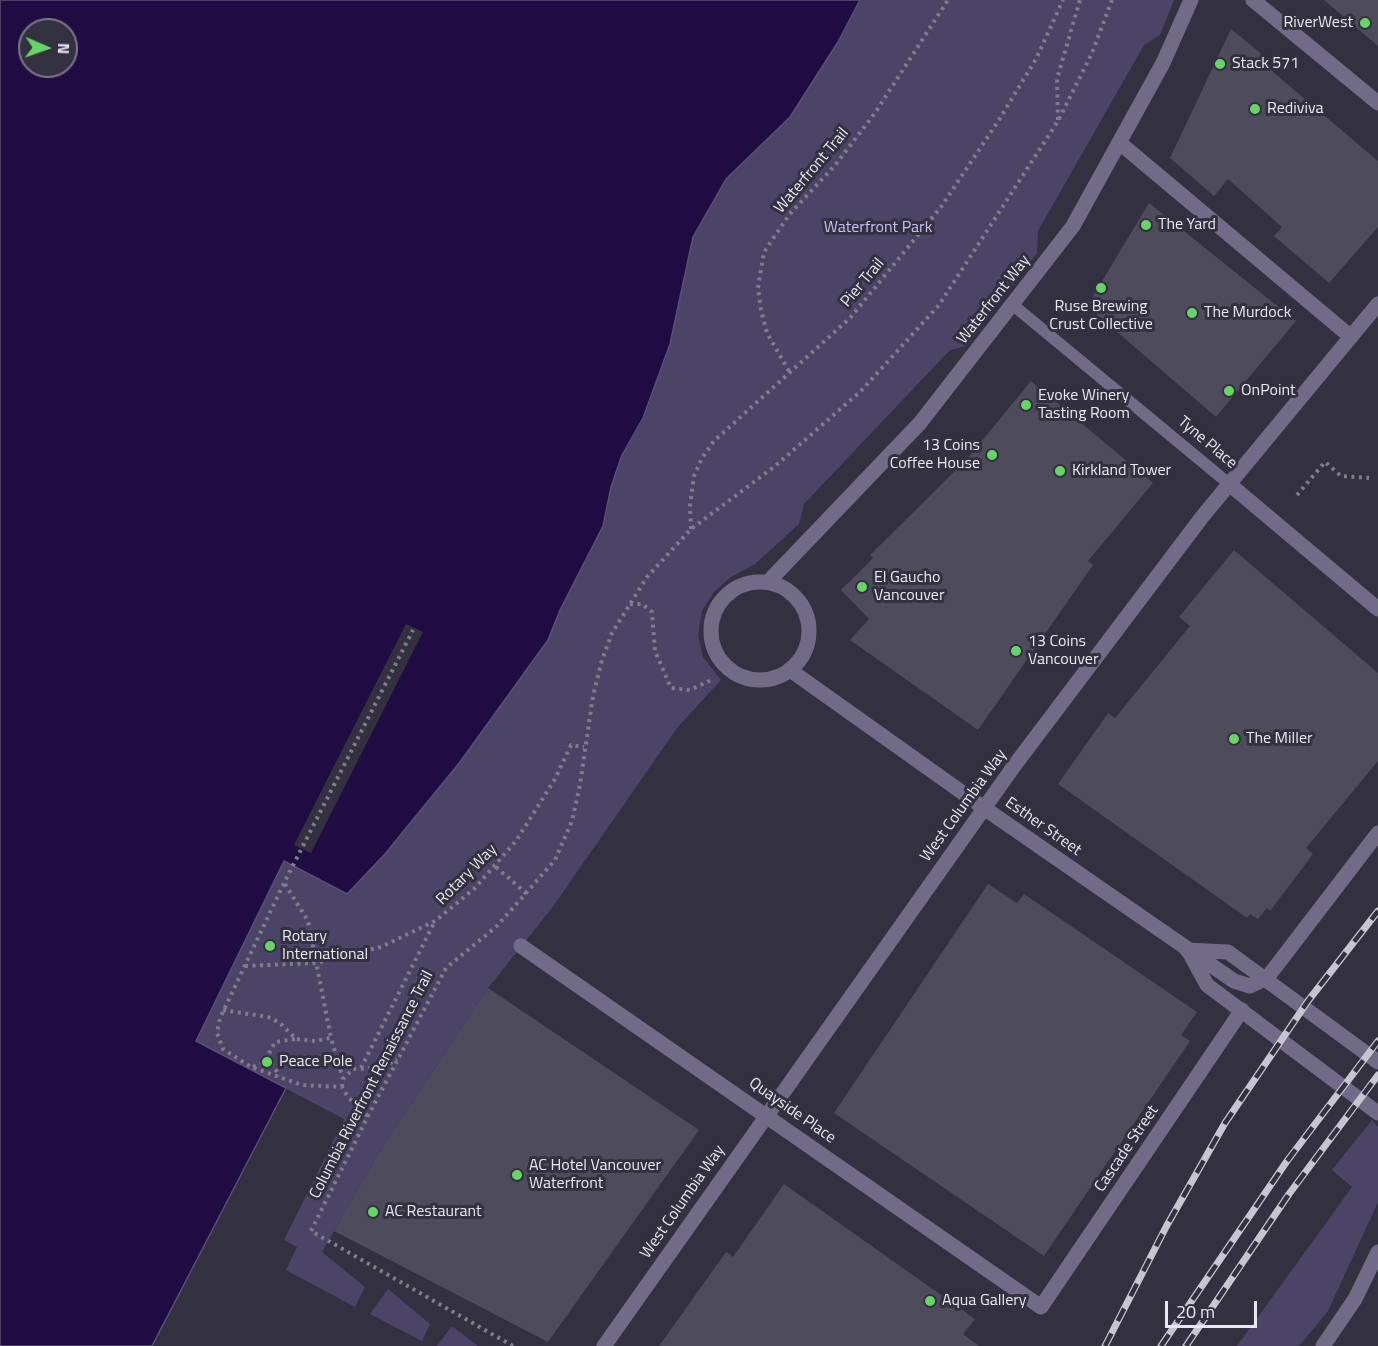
<!DOCTYPE html>
<style>
body{margin:0}
#map{position:relative;width:1378px;height:1346px;overflow:hidden;background:#333040;font-family:"Titillium Web",sans-serif}
canvas{display:block}
.north{position:absolute;left:18px;top:18px;width:60px;height:60px;box-sizing:border-box;background:#333040;border:2px solid #7b7987;border-radius:50%;rotate:92deg;font-size:16px;font-weight:700;line-height:24px;text-align:center;color:#e8e7f1}
.north::after{content:'';display:block;margin:auto;width:21px;height:27px;background:#67d466;clip-path:polygon(50% 0,100% 100%,50% 72%,0 100%)}
.scale{position:absolute;left:1165px;top:1301px;width:92px;height:27px;box-sizing:border-box;border:3px solid #e8e7f1;border-top:0;padding-left:8px;font-size:18px;line-height:21px;white-space:nowrap;color:#e8e7f1;-webkit-text-stroke:4px #333040;paint-order:stroke}
</style>
<div id="map">
<canvas width="1378" height="1346"></canvas>
<div class="north">N</div>
<div class="scale">20 m</div>
</div>
<script>
const c = document.querySelector('canvas').getContext('2d');
c.lineJoin = 'round';
function fillPath(path, color) {
  c.fillStyle = color;
  c.fill(path, 'evenodd');
}
function poly(rows) {
  const path = new Path2D();
  for (const r of rows) {
    if (r.length === 3) {
      path.moveTo(r[0] + r[2], r[1]);
      path.arc(r[0], r[1], r[2], 0, 2 * Math.PI);
      continue;
    }
    path.moveTo(r[0], r[1]);
    for (let i = 2; i < r.length; i += 2) path.lineTo(r[i], r[i + 1]);
  }
  return path;
}
function stroke(path, color, width, dash) {
  c.strokeStyle = color;
  c.lineWidth = width;
  c.lineCap = dash ? 'butt' : 'round';
  c.setLineDash(dash || []);
  c.stroke(path);
}
function drawText(font, color, halo, rows, align = 'center') {
  c.font = font + ' "Titillium Web",sans-serif';
  c.lineWidth = 6;
  c.setLineDash([]);
  c.textBaseline = 'middle';
  c.strokeStyle = halo;
  c.fillStyle = color;
  for (const [text, x, y, turn = 0] of rows) {
    c.save();
    c.translate(x, y);
    c.rotate((+turn || 0) * Math.PI / 180);
    c.textAlign = isNaN(turn) ? turn : align;
    if (halo) c.strokeText(text, 0, 0);
    c.fillText(text, 0, 0);
    c.restore();
  }
}
fillPath(poly([
 [860,0,1174,0,1160,35,1144,45,1038,231,1037,253,967,346,950,350,804,504,799,524,755,564,731,577,714,592,702,611,698,635,703,657,721,680,677,728,552,908,488,988,383,1146,322,1252,365,1287,355,1307,286,1270,297,1247,284,1240,344,1119,195,1041,284,861,385,854,460,762,548,640,622,455,644,418,670,344,693,237,726,179,790,117,838,42],
 [1372,1120,1378,1127,1378,1202,1328,1311,1299,1346,1237,1346,1352,1187,1332,1170],
 [388,1289,430,1324,422,1341,370,1314],
 [452,1326,478,1346,437,1346]
]), '#4c4467');
const water = poly([
 [0,0,860,0,838,42,790,117,726,179,693,237,670,344,643,418,622,455,611,487,603,526,560,610,548,640,460,762,385,854,347,894,284,861,196,1041,286,1088,152,1346,0,1346,0,0],
 [30,30,66,30,66,66,30,66,30,30]
]);
fillPath(water, '#200c43');
stroke(water, '#5c4e77', 1.5);
fillPath(poly([
 [406,624,423,632,311,853,294,845]
]), '#333040');
fillPath(poly([
 [1324,0,1378,0,1378,46],
 [1231,29,1263,55,1259,60,1378,161,1378,227,1329,283,1274,236,1282,227,1228,179,1214,196,1170,158],
 [1149,203,1296,321,1216,417,1087,306],
 [1031,381,1153,483,1088,561,1093,565,978,730,850,640,869,619,841,590,873,558,870,555,967,459],
 [1234,550,1378,673,1378,761,1306,848,1313,854,1270,911,1267,908,1258,919,1250,914,1247,918,1058,784,1108,713,1115,718,1190,626,1179,617],
 [988,884,1017,903,1024,894,1197,1012,1181,1035,1190,1041,1044,1256,834,1113],
 [488,988,699,1130,548,1342,334,1231,383,1146],
 [784,1184,975,1319,963,1334,979,1346,659,1346,726,1252,733,1257]
]), '#4e4b5b');
stroke(poly([
 [1058,120,1057,79,1080,0],
 [789,371,767,333,761,310,758,288,764,252,789,215,836,164,875,113,948,0],
 [1297,495,1325,462,1341,476,1369,478],
 [691,529,690,506,694,476,702,458,714,441,850,318,941,207,997,123,1036,59,1063,0],
 [630,604,642,604,652,612,655,651,671,688,690,690,711,680],
 [496,867,527,894],
 [285,884,308,921,331,1038],
 [245,966,316,963,381,947,435,921,474,889,516,841,555,779,571,745,584,747],
 [223,1010,268,1017,280,1023,296,1039,315,1041,331,1038,343,1079],
 [267,1057,280,1076],
 [253,1067,264,1063,275,1042,295,1039],
 [361,1068,435,921],
 [342,1087,343,1079,353,1069,381,1068,397,1059],
 [368,1116,348,1097,342,1087,302,1085,251,1067,223,1049,217,1033,220,1018,284,883,413,630],
 [513,1346,311,1231,368,1116,446,968,497,926,555,860,572,821,580,785,593,696,602,660,612,633,647,577,691,529,774,467,861,391,939,305,1058,121,1092,53,1112,0]
]), '#7f7d8a', 4, [3, 4.5]);
stroke(poly([
 [1013,305,1228,483]
]), '#716b87', 12);
stroke(poly([
 [1121,144,1351,337]
]), '#716b87', 15);
stroke(poly([
 [1253,0,1378,103],
 [1228,483,1378,609],
 [760,631,49],
 [768,582,920,423,1073,226,1163,63,1191,0],
 [790,670,984,808],
 [521,946,1041,1307,1242,1010],
 [1267,978,1378,833]
]), '#716b87', 15);
stroke(poly([
 [984,808,1234,981,1250,986,1267,978],
 [1187,950,1228,952,1378,1062],
 [1189,952,1207,985,1378,1113],
 [604,1346,1014,766,1202,517,1378,304],
 [1323,1346,1355,1299,1378,1252]
]), '#716b87', 15);
const rail = poly([
 [1105,1346,1166,1227,1225,1123,1308,1001,1378,911],
 [1161,1346,1287,1161,1378,1041],
 [1186,1346,1289,1194,1378,1075]
]);
stroke(rail, '#c6c5d0', 7);
stroke(rail, '#333040', 4.5, [14]);
for (const [x, y, r, color] of [
 [1365,23,6,"#67d466"],
 [1220,64,6,"#67d466"],
 [1255,109,6,"#67d466"],
 [1146,225,6,"#67d466"],
 [1101,288,6,"#67d466"],
 [1192,313,6,"#67d466"],
 [1229,391,6,"#67d466"],
 [1026,405,6,"#67d466"],
 [992,455,6,"#67d466"],
 [1060,471,6,"#67d466"],
 [862,587,6,"#67d466"],
 [1016,651,6,"#67d466"],
 [1234,739,6,"#67d466"],
 [270,946,6,"#67d466"],
 [267,1062,6,"#67d466"],
 [517,1175,6,"#67d466"],
 [373,1212,6,"#67d466"],
 [930,1301,6,"#67d466"]
]) {
  const dot = new Path2D();
  dot.arc(x, y, r, 0, 2 * Math.PI);
  c.fillStyle = color;
  c.fill(dot);
  stroke(dot, '#333040', 2);
}
drawText('16px', '#e8e7f1', '#333040', [
 ["RiverWest",1353,23,"right"],
 ["Stack 571",1232,64],
 ["Rediviva",1267,109],
 ["The Yard",1158,225],
 ["Ruse Brewing",1101,307,"center"],
 ["Crust Collective",1101,325,"center"],
 ["The Murdock",1204,313],
 ["OnPoint",1241,391],
 ["Evoke Winery",1038,396],
 ["Tasting Room",1038,414],
 ["13 Coins",980,446,"right"],
 ["Coffee House",980,464,"right"],
 ["Kirkland Tower",1072,471],
 ["El Gaucho",874,578],
 ["Vancouver",874,596],
 ["13 Coins",1028,642],
 ["Vancouver",1028,660],
 ["The Miller",1246,739],
 ["Rotary",282,937],
 ["International",282,955],
 ["Peace Pole",279,1062],
 ["AC Hotel Vancouver",529,1166],
 ["Waterfront",529,1184],
 ["AC Restaurant",385,1212],
 ["Aqua Gallery",942,1301]
], 'left');
drawText('16px', '#e8e7f1', '#333040', [
 ["Waterfront Trail",812,171,-50],
 ["Pier Trail",863,283,-50],
 ["Waterfront Way",994,300,-52],
 ["Tyne Place",1207,443,40],
 ["West Columbia Way",964,806,-54],
 ["Esther Street",1043,827,35],
 ["Rotary Way",467,875,-45],
 ["Columbia Riverfront Renaissance Trail",372,1085,-63],
 ["Quayside Place",792,1111,35],
 ["Cascade Street",1127,1149,-56],
 ["West Columbia Way",683,1202,-55]
]);
drawText('16px', '#cac0f6', '#333040', [
 ["Waterfront Park",878,228]
]);
</script>
